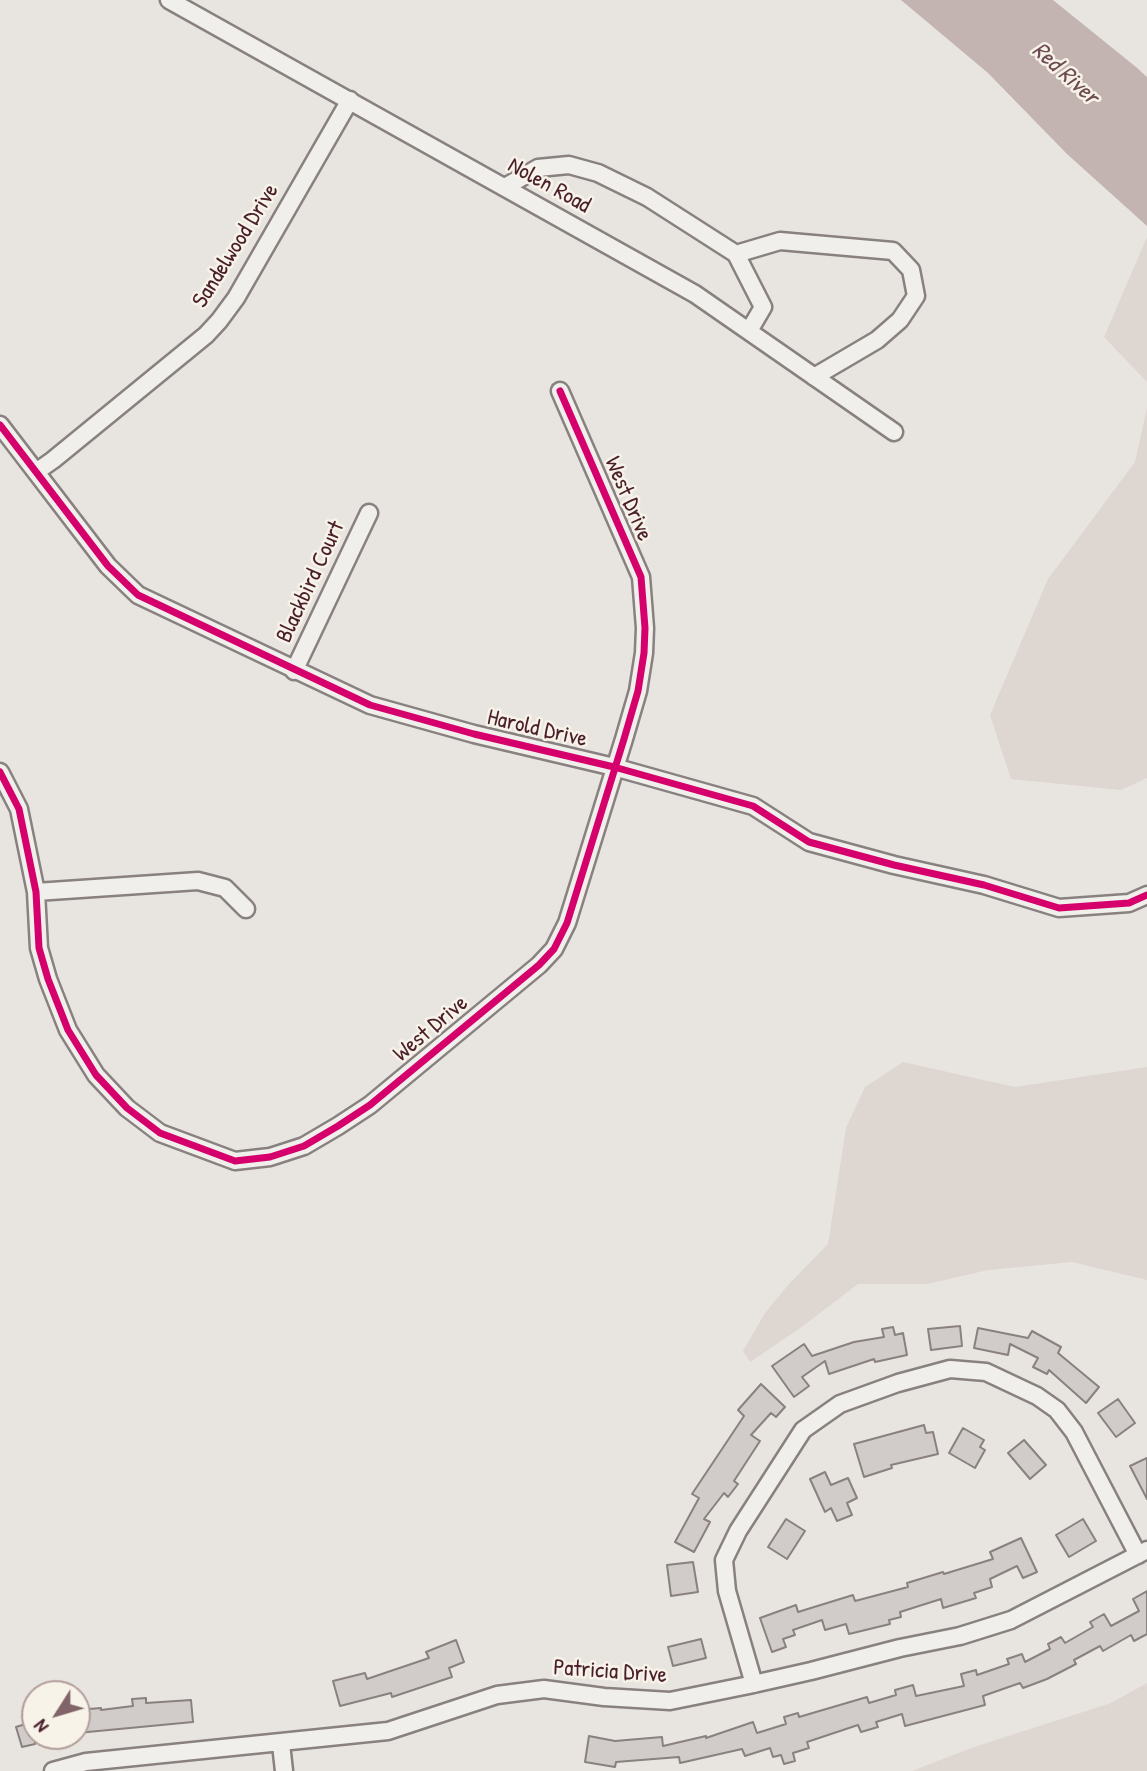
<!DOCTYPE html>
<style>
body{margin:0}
#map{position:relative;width:1147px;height:1771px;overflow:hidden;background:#e8e5e0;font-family:"Patrick Hand",sans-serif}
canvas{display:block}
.north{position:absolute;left:21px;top:1680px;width:70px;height:70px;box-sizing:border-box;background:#f7f3e8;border:2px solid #b29e9c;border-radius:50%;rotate:233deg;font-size:19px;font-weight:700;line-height:28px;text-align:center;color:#4a1f2b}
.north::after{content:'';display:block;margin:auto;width:24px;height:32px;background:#81646a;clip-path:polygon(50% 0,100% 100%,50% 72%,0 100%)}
</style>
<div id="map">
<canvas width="1147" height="1771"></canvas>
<div class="north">N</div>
</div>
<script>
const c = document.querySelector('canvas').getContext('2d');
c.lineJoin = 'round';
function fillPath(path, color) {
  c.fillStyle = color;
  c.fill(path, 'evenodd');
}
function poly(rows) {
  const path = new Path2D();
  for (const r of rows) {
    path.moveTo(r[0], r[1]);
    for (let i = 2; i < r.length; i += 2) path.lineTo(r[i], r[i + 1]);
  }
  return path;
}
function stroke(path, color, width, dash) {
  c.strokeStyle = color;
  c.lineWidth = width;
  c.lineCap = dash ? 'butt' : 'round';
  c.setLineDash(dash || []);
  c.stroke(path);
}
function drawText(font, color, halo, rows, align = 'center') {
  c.font = font + ' "Patrick Hand",sans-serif';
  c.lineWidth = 5;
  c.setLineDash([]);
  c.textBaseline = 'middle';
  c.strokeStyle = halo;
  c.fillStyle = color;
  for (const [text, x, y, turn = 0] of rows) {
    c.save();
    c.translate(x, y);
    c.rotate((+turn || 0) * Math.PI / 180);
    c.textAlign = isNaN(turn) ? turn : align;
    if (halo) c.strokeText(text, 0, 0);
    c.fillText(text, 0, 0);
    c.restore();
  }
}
fillPath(poly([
 [1147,237,1147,382,1104,337],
 [1147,408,1147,778,1121,790,1011,779,990,715,1048,579,1135,462],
 [903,1062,1015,1087,1147,1067,1147,1280,1072,1262,988,1270,927,1284,858,1284,799,1329,750,1362,743,1351,765,1313,789,1284,828,1244,846,1128,865,1087],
 [1147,1683,1147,1771,912,1771,974,1747,1111,1703]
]), '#ded6d0');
fillPath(poly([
 [901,0,1053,0,1136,67,1147,77,1147,226,1067,154,988,73]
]), '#c3b4b1');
const building = poly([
 [960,1326,962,1346,931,1350,928,1329,960,1326],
 [893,1327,895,1335,903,1333,907,1355,875,1362,874,1359,829,1374,825,1361,802,1377,809,1386,794,1397,772,1366,804,1344,812,1356,854,1342,884,1337,882,1329,893,1327],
 [978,1328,1028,1338,1032,1331,1061,1347,1058,1353,1099,1387,1086,1403,1049,1370,1047,1374,1033,1367,1038,1358,1010,1344,1008,1355,974,1348,978,1328],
 [761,1384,785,1407,776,1417,771,1413,751,1435,760,1441,734,1481,738,1484,728,1497,724,1493,704,1519,710,1522,694,1552,675,1542,699,1498,692,1494,744,1416,738,1410,761,1384],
 [1118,1399,1135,1423,1116,1437,1098,1413,1118,1399],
 [924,1425,926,1433,933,1432,938,1454,891,1465,892,1468,864,1477,854,1444,924,1425],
 [963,1428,984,1440,980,1447,985,1450,975,1468,949,1453,963,1428],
 [1024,1440,1046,1465,1030,1479,1008,1453,1024,1440],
 [1147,1458,1147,1499,1130,1466,1147,1458],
 [825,1472,831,1485,848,1478,857,1498,847,1503,852,1515,837,1521,831,1508,825,1512,810,1479,825,1472],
 [786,1519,805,1531,787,1559,768,1547,786,1519],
 [1083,1519,1096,1541,1069,1557,1056,1535,1083,1519],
 [1021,1538,1037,1572,1023,1578,1017,1566,990,1579,992,1587,974,1593,976,1598,943,1608,941,1599,900,1612,901,1617,889,1620,890,1624,849,1634,846,1624,825,1630,822,1620,793,1630,795,1635,783,1639,786,1647,772,1652,760,1618,796,1605,798,1612,853,1595,855,1601,908,1587,907,1583,943,1572,944,1574,993,1559,990,1552,1021,1538],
 [693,1562,698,1592,671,1596,667,1565,693,1562],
 [1147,1591,1147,1634,1134,1641,1131,1635,1103,1651,1100,1646,1074,1660,1076,1664,1047,1679,1023,1688,1020,1683,983,1696,985,1705,905,1726,902,1714,876,1722,878,1727,861,1732,858,1725,807,1742,809,1748,793,1753,795,1761,784,1764,781,1755,773,1757,770,1748,745,1756,742,1749,680,1763,679,1757,616,1762,615,1767,585,1762,589,1736,615,1741,662,1737,663,1746,706,1736,706,1738,753,1722,757,1733,786,1724,784,1717,798,1713,799,1717,867,1697,869,1703,896,1695,895,1690,913,1685,916,1696,964,1686,961,1674,976,1670,977,1675,1009,1664,1007,1659,1022,1654,1025,1662,1050,1649,1048,1644,1061,1637,1065,1643,1093,1627,1090,1622,1104,1614,1111,1626,1139,1611,1133,1599,1147,1591],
 [701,1639,706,1658,673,1666,668,1647,701,1639],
 [456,1640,464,1662,449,1668,452,1677,392,1697,391,1693,340,1706,333,1681,365,1673,367,1679,429,1658,426,1652,456,1640],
 [146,1698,146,1703,191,1700,193,1722,77,1733,77,1710,101,1708,101,1710,133,1706,132,1699,146,1698],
 [35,1721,35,1744,22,1747,16,1727,35,1721]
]);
fillPath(building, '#d1ccc9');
stroke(building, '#898080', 2);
const minor = poly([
 [169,0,695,294,894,432],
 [505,187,538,168,569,165,598,173,647,197,736,254,780,241,893,251,911,270,916,296,900,320,877,340,814,377],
 [736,254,763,307,749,331],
 [0,425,108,566,138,595,370,705,474,734,614,767,753,806,809,842,894,865,984,885,1059,908,1129,903,1147,895],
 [36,472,53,460,206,335,219,321,236,298,350,100],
 [294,671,369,513],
 [0,772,19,809,36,892,39,948,48,979,68,1030,96,1075,127,1108,160,1133,235,1161,270,1157,304,1146,338,1126,370,1105,539,965,554,949,567,923,624,739,638,691,644,653,645,628,641,577,560,391],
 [36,892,198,881,225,888,246,909],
 [754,1684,727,1591,724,1560,738,1531,803,1430,840,1404,898,1383,950,1369,986,1372,1037,1396,1057,1410,1074,1432,1138,1555],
 [281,1744,284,1771],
 [53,1771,86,1762,388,1731,497,1695,544,1689,604,1697,670,1701,749,1685,811,1671,900,1648,960,1636,1011,1620,1147,1550]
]);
stroke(minor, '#898080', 21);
stroke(minor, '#f0efeb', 16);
stroke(poly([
 [0,425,108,566,138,595,370,705,474,734,614,767,753,806,809,842,894,865,984,885,1059,908,1129,903,1147,895],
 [0,772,19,809,36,892,39,948,48,979,68,1030,96,1075,127,1108,160,1133,235,1161,270,1157,304,1146,338,1126,370,1105,539,965,554,949,567,923,624,739,638,691,644,653,645,628,641,577,560,391]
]), '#d6006c', 7);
drawText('23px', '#4a1f2b', '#f7f3e8', [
 ["Nolen Road",549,186,29],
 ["Sandelwood Drive",236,246,-58],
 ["West Drive",628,499,67],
 ["Blackbird Court",311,582,-65],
 ["Harold Drive",537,729,13],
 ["West Drive",431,1029,-40],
 ["Patricia Drive",610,1672,4]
]);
drawText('italic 24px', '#6f4c53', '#f7f3e8', [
 ["Red River",1065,74,42]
]);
</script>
